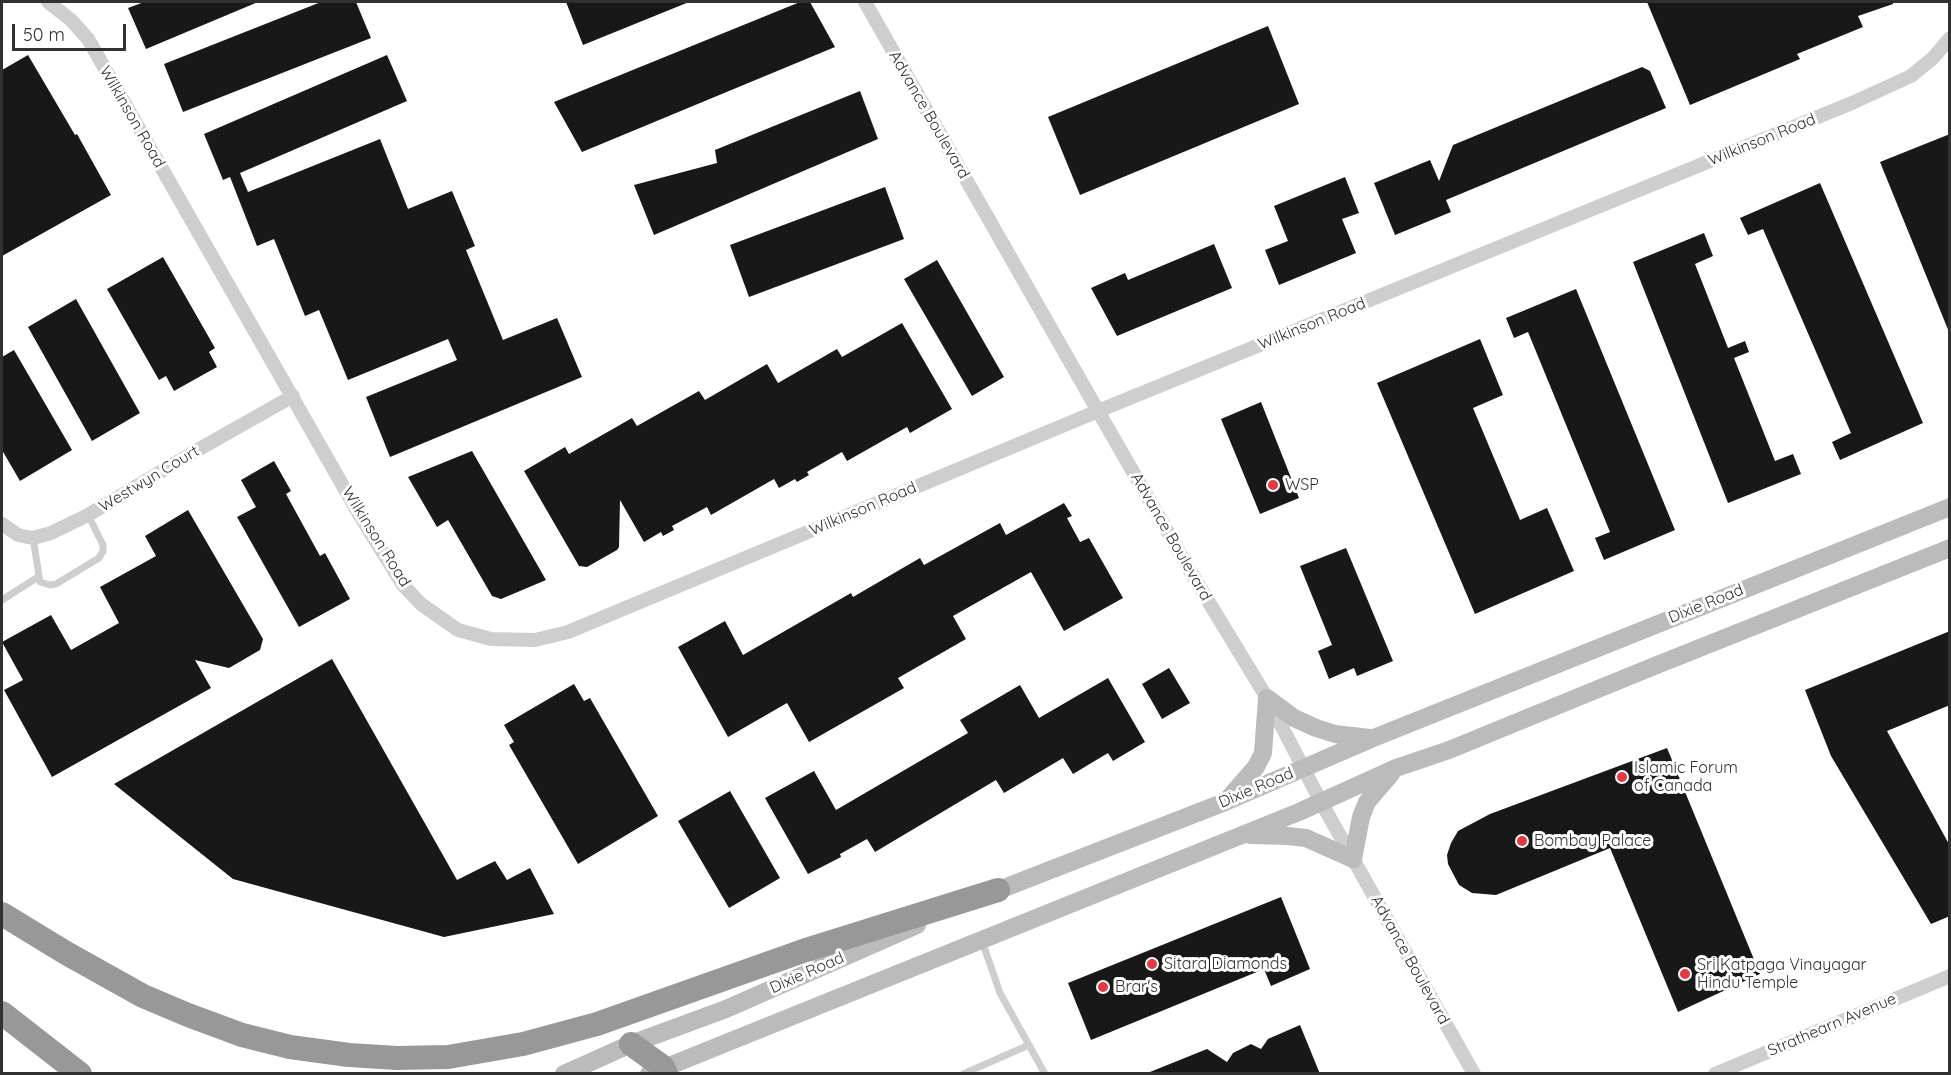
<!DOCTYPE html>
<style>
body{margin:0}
#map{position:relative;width:1951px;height:1075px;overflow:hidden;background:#fff;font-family:Quicksand,sans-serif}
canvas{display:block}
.frame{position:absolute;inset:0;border:3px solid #313131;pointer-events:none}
.scale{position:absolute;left:12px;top:24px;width:114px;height:27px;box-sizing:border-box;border:3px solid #313131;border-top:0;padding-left:8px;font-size:18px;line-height:21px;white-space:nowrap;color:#313131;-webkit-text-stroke:4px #fff;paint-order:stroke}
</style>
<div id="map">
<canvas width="1951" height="1075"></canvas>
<div class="frame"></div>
<div class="scale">50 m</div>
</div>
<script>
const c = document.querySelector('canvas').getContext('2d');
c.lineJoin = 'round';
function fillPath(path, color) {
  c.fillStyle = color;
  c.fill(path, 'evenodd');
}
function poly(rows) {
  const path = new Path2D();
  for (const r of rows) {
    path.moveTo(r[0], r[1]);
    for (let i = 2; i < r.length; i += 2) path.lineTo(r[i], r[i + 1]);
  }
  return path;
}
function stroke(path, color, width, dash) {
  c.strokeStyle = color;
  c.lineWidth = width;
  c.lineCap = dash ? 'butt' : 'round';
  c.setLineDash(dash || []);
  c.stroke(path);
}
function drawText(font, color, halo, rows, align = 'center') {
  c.font = font + ' Quicksand,sans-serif';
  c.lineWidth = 6;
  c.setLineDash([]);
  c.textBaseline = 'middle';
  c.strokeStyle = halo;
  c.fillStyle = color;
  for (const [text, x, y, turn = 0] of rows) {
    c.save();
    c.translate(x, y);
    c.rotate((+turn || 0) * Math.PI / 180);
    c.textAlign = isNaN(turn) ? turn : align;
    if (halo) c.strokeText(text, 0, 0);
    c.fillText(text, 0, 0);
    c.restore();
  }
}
fillPath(poly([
 [144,2,258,2,146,49,128,8],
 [321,2,356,2,371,38,183,112,164,64],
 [566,2,689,2,583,45],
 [800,2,810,2,835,47,582,152,554,102],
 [1647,2,1893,2,1893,4,1858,16,1863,27,1797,54,1800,59,1690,105],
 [1268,26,1299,104,1080,195,1048,117],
 [28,55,75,135,77,134,111,195,2,256,2,70],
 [387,55,407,101,240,173,248,192,380,139,408,209,452,191,475,246,466,250,503,340,557,318,582,377,390,457,366,397,457,360,448,339,348,380,319,310,305,316,274,239,257,246,230,177,223,180,204,134],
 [1642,67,1650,71,1666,108,1446,200,1451,212,1395,235,1374,183,1430,160,1439,181,1453,145],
 [860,91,878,139,654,235,634,185,717,163,715,150],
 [1950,134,1950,332,1949,332,1880,162],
 [1345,177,1359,213,1342,219,1356,253,1279,285,1265,250,1288,241,1274,206],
 [1820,183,1923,423,1840,460,1832,442,1851,433,1763,229,1748,235,1740,218],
 [885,187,904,239,749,297,730,245],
 [1704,233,1713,256,1695,264,1728,348,1745,341,1749,352,1734,358,1775,461,1793,454,1801,474,1728,503,1633,262],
 [1214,244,1232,288,1117,336,1091,288,1125,273,1128,280],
 [163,257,215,348,209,352,217,367,174,391,166,376,159,380,107,289],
 [937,260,1004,377,972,396,904,279],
 [1576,289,1675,530,1604,560,1595,538,1610,532,1528,332,1514,338,1506,318],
 [76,299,140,413,92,441,28,327],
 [902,323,952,409,910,433,907,427,847,461,842,452,807,472,809,475,797,482,795,479,779,488,774,479,711,515,707,507,672,526,674,530,663,536,661,532,644,542,620,500,619,547,617,550,587,567,579,566,524,471,565,447,569,454,632,418,637,426,699,391,705,400,767,364,778,383,837,349,842,357],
 [1480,339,1503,395,1473,408,1520,520,1547,508,1574,571,1475,614,1377,383],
 [14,350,72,450,20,481,2,450,2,357],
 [1261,402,1299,498,1260,514,1221,419],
 [472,451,546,580,501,599,492,596,448,520,437,527,408,477],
 [274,461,291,491,286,494,320,556,325,553,350,599,299,627,237,517,256,507,241,480],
 [1064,503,1072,516,1067,518,1080,542,1089,538,1123,598,1064,631,1031,572,953,616,966,639,898,678,904,688,809,742,787,703,728,737,678,647,725,621,743,655,851,593,853,597,920,558,924,565,1000,523,1006,535],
 [188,510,263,639,260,650,229,668,195,660,211,688,52,777,4,690,23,680,2,642,51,615,71,650,119,623,100,587,156,556,145,536],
 [1346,548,1393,661,1357,676,1354,668,1329,679,1318,651,1332,645,1300,566],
 [1950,631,1950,705,1887,731,1950,846,1950,916,1931,924,1831,756,1805,690],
 [332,659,457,880,495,861,507,880,530,868,554,914,444,937,233,879,114,784],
 [1169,668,1190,703,1162,719,1142,684],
 [1108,678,1145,742,1113,761,1108,753,1073,774,1063,758,1004,793,996,780,875,852,867,839,840,854,841,857,808,874,765,798,814,771,836,810,968,733,960,720,1020,685,1039,718],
 [574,684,584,701,590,698,658,816,578,864,509,745,514,742,504,725],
 [1667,748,1760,974,1678,1012,1610,848,1496,895,1472,893,1459,885,1448,864,1447,855,1451,843,1458,831,1490,814],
 [730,791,780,878,729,908,678,821],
 [1281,897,1310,969,1271,986,1264,969,1091,1040,1068,983],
 [1300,1025,1320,1074,1145,1074,1207,1049,1227,1062,1233,1053,1251,1044,1261,1049,1268,1039]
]), '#181818');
stroke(poly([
 [33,538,40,582,50,585,56,584,99,558,103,551,103,545,88,515],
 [2,600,38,577],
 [982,941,1000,993,1045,1074],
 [963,1074,1029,1045]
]), '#cecece', 7);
stroke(poly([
 [48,2,71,20,88,39,359,514,403,585,421,604,458,630,491,639,535,640,568,632,1098,411,1852,103,1911,76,1933,58,1950,38],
 [865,2,1098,411,1193,576,1267,698,1321,802,1474,1074],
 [2,524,18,535,33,538,51,533,88,515,194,452,293,396],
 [1715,1074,1950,976]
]), '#cecece', 14);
stroke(poly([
 [1267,698,1294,718,1316,728,1335,734,1370,738],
 [1229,798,1256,767,1263,753,1267,698],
 [1250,835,1288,836,1306,838,1353,859,1361,817,1367,802,1391,774],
 [986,895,1225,802,1371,739,1950,507],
 [564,1074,631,1044,726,1009,917,925],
 [649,1074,1299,812,1396,768,1449,750,1647,669,1950,548]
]), '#bbb', 18);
stroke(poly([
 [2,914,66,953,143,996,188,1015,242,1035,290,1047,349,1055,397,1058,448,1057,523,1044,597,1024,803,951,998,890],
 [2,1013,80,1074],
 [631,1044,663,1067,666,1074]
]), '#989898', 24);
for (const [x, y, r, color] of [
 [1273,485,6,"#e33940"],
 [1622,777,6,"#e33940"],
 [1522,841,6,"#e33940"],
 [1152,964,6,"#e33940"],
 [1685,974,6,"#e33940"],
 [1103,987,6,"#e33940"]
]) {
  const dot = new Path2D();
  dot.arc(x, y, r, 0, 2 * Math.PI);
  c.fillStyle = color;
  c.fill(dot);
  stroke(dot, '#fff', 2);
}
drawText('16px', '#313131', '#fff', [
 ["Advance Boulevard",929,115,60],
 ["Wilkinson Road",132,117,60],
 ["Wilkinson Road",1762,140,-22],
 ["Wilkinson Road",1312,324,-22],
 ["Westwyn Court",149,479,-31],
 ["Wilkinson Road",863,509,-23],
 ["Wilkinson Road",376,537,58],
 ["Advance Boulevard",1171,537,60],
 ["Dixie Road",1706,604,-22],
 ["Dixie Road",1256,788,-23],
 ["Advance Boulevard",1410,960,61],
 ["Dixie Road",807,973,-24],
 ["Strathearn Avenue",1832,1025,-23]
]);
drawText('16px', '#313131', '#fff', [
 ["WSP",1285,485],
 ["Islamic Forum",1634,768],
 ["of Canada",1634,786],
 ["Bombay Palace",1534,841],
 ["Sitara Diamonds",1164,964],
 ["Sri Katpaga Vinayagar",1697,965],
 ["Hindu Temple",1697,983],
 ["Brar's",1115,987]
], 'left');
</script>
